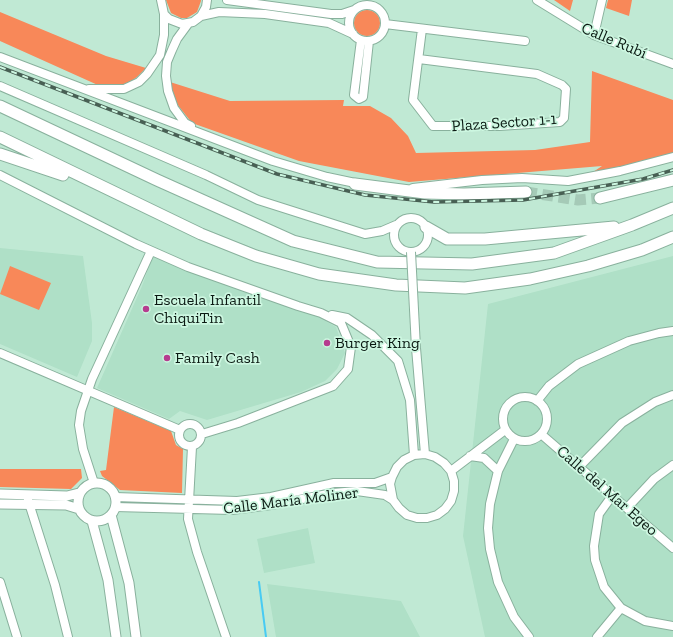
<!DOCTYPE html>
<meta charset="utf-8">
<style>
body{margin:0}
canvas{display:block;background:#c0e9d4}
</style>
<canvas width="673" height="637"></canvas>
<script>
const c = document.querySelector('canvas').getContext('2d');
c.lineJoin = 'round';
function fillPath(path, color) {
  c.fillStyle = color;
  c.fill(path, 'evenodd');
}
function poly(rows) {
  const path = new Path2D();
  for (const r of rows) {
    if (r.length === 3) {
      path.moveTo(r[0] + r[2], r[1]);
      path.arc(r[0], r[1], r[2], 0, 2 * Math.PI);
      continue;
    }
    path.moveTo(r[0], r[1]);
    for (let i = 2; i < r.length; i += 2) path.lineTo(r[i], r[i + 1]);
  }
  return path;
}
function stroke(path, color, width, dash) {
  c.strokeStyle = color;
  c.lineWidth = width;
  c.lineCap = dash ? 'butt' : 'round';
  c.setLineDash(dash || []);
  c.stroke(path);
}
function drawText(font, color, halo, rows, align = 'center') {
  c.font = font + ' "Zilla Slab",serif';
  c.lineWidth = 3.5;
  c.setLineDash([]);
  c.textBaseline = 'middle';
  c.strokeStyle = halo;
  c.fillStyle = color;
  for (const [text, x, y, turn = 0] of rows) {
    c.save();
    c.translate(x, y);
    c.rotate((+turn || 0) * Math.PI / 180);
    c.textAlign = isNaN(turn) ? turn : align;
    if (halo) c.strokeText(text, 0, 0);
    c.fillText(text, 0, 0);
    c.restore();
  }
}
fillPath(poly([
 [0,248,83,256,92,323,92,341,77,377,0,344],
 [153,256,317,316,336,327,345,353,337,369,325,381,301,392,207,420,180,411,169,419,97,388,142,286],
 [673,256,673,637,485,637,463,536,488,304],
 [308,528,315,563,264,573,257,539],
 [267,584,401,601,420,637,276,637]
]), '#afe0c7');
fillPath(poly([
 [166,0,201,0,201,1,197,12,187,18,181,18,171,13],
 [554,0,573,0,570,11],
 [608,0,632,0,629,16,606,8],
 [367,23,13],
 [0,12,106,56,146,68,137,77,124,86,100,86,0,41],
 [592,71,673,100,673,153,620,168,593,172,602,166,409,182,299,161,192,123,177,104,170,82,230,101,344,100,343,106,370,106,391,118,408,136,416,153,535,150,590,142],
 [10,266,51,283,39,310,0,294],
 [114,407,171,431,176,445,183,449,182,493,120,490,102,476,100,471,106,470],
 [0,469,81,469,82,478,71,489,0,487]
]), '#f88859');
stroke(poly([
 [259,582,266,637]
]), '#48cbf3', 2);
stroke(poly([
 [526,192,578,200,600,198]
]), '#a5cab7', 11, [11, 5.5]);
const minor = poly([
 [161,0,164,14,169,19,182,24,193,22,201,16,206,7,207,0],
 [227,0,331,14,342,14,354,10],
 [537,0,594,35,673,64],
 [367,23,18],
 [201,16,219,12,265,14,329,23,353,34],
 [188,24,177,39,172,50,167,62,166,76,168,91,174,108,185,123,191,126],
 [385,24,525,41],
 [594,35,602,0],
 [361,40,354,95,359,99,363,97,369,41],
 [0,57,273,161,327,177,360,184],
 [419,59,537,74,562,85,566,89,564,118,560,122,499,126,433,126,413,100,422,29],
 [0,86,206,175,258,200,365,234,382,231,396,225],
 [89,89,124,89,139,82,147,74,160,55,164,35,164,14],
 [0,175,136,244,188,267,298,306,321,313,341,323,351,347,348,369,333,386,238,423,202,434],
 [413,188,482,180,522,178,568,181,620,171,673,157],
 [411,235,17],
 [332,315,347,318,372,335,398,361,410,400,414,455],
 [416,348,425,454],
 [0,353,180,430],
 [525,419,22],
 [537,401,549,386,578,364,629,341,659,333,673,331],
 [190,435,11],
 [541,434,673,548],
 [514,439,498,471,490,504,488,528,490,549,498,582,514,617,529,637],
 [192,447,188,519,197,552,226,637],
 [470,456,484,458,498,471],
 [579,467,622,423,655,402,673,395],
 [451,471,505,430],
 [94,483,83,449,79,425,81,411,92,379,151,251],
 [612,496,599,514,594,546,595,560,604,587,621,608,645,621,673,626],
 [115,497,237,501,271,497,334,483,375,483,392,477],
 [28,500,55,585,68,637],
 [115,507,232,510,271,505,333,493,357,491,385,495,393,500,399,508,407,515,417,518,427,518,437,515,445,509,451,501,454,491,454,481,451,471,444,463,435,457,425,454,414,455,404,460,397,467,392,477,390,484,393,500],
 [627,508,654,479,673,465],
 [0,582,17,637],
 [597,637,621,608]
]);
const tertiary = poly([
 [97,502,19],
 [0,494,67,496,79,493],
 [0,504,66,505,79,509],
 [111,515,129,583,136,637],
 [92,521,108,580,116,637]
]);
const secondary = poly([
 [0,106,157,180,293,241,377,262,472,264,554,253,632,225,673,208],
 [0,137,201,234,256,256,319,274,396,285,465,288,530,279,588,266,642,250,673,237],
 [0,154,63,175],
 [355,184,425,193,464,194,526,192],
 [600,198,673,180],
 [426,227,447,239,485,239,614,227]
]);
stroke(minor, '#89b19d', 10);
stroke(tertiary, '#89b19d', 11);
stroke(secondary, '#89b19d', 13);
stroke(minor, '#fff', 8);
stroke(tertiary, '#fff', 9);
stroke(secondary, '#fff', 11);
const rail = poly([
 [0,67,277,174,365,195,434,202,523,200,643,179,673,170]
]);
stroke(rail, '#486054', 3.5);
stroke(rail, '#cdf7e1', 2, [6]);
const minorBridge = poly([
 [411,252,416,348]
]);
stroke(minorBridge, '#89b19d', 10, []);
stroke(minorBridge, '#fff', 8);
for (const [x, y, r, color] of [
 [146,309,4,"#b63c8f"],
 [327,343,4,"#b63c8f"],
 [167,358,4,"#b63c8f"]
]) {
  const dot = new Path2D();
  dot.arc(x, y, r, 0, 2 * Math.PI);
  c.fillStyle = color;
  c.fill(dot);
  stroke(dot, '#cdf7e1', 1.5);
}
drawText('16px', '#0a1912', '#cdf7e1', [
 ["Calle Rubí",614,41,23],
 ["Plaza Sector 1-1",504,123,-4],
 ["Calle del Mar Egeo",607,491,41],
 ["Calle María Moliner",291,501,-7]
]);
drawText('16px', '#0a1912', '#cdf7e1', [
 ["Escuela Infantil",154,300],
 ["ChiquiTin",154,318],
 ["Burger King",335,343],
 ["Family Cash",175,358]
], 'left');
</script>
